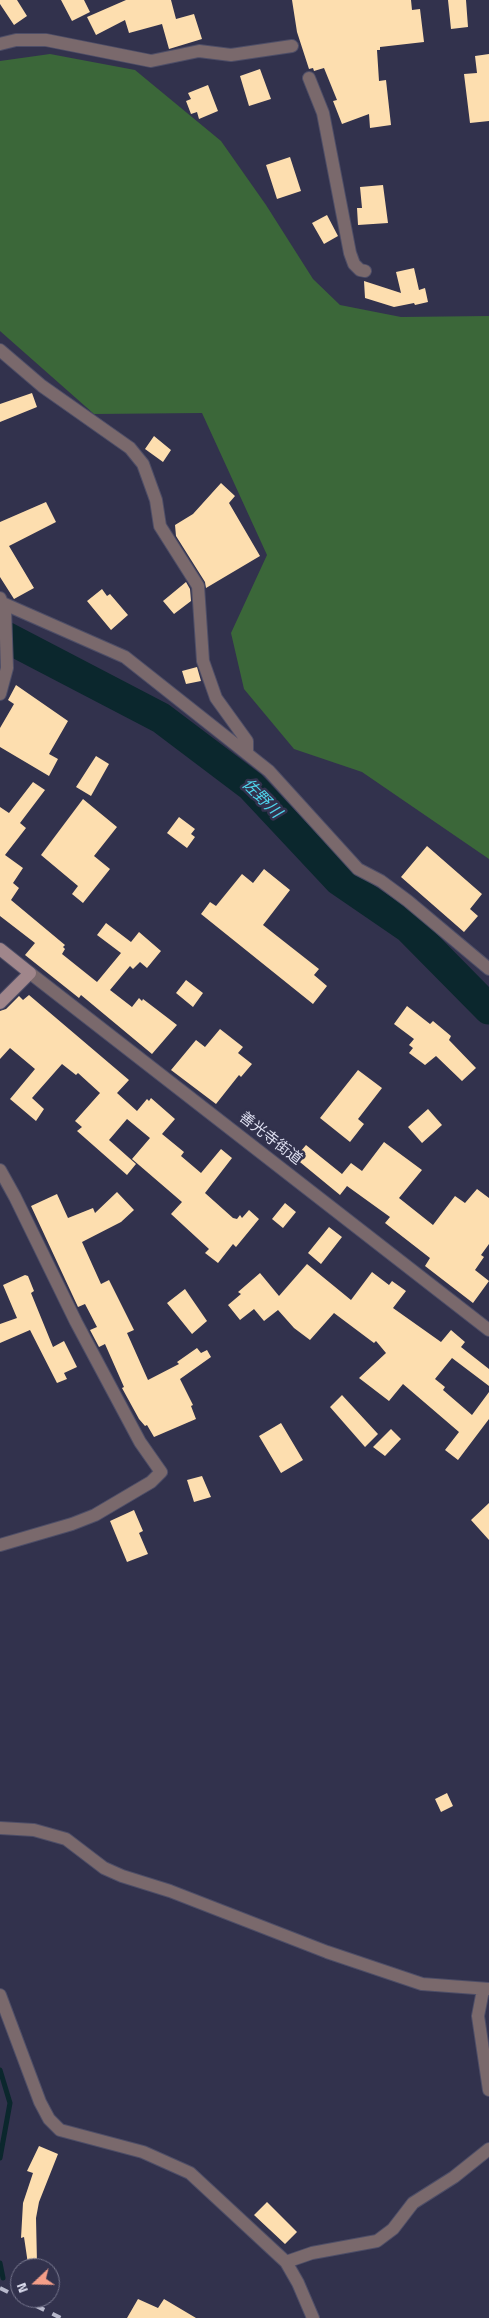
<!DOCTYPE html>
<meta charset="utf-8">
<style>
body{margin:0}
#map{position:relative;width:489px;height:2318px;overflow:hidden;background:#32324d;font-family:"Titillium Web",sans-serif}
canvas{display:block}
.north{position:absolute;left:10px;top:2258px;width:50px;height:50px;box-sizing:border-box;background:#32324d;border:1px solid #77778e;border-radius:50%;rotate:249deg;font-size:14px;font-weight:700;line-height:20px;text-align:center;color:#dedff0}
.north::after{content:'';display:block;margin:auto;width:18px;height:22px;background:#f49e88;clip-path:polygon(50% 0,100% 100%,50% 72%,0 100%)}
</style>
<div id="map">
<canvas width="489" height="2318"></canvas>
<div class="north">N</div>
</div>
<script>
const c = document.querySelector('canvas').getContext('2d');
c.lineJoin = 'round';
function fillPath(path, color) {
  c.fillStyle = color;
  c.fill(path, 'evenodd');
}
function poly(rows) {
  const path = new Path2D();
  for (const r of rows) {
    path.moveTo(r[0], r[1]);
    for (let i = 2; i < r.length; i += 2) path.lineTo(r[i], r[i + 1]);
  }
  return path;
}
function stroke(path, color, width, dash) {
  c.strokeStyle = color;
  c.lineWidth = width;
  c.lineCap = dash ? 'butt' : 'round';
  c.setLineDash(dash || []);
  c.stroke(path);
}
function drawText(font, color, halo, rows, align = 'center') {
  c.font = font + ' "Titillium Web","Noto Sans JP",sans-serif';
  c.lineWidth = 5;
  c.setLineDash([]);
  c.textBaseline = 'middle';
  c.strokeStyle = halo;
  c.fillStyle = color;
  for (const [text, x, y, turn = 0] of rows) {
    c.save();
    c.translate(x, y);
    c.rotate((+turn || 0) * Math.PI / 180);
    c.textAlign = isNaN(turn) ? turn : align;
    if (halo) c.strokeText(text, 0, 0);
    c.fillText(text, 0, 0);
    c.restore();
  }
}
fillPath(poly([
 [50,54,135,70,221,141,266,205,313,279,340,305,401,317,489,316,489,859,362,772,294,749,244,689,231,633,267,555,202,413,94,414,0,331,0,61]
]), '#3b6739');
stroke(poly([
 [0,2070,10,2103,0,2158],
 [0,2263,3,2278]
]), '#0b272d', 5);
stroke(poly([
 [0,634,161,718,251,786,339,880,409,928,489,1009]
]), '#0b272d', 31);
fillPath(poly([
 [0,0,17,0,27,16,14,25,0,4],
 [61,0,84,0,90,12,72,21],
 [126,0,171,0,176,19,194,14,202,39,169,49,162,24,129,33,125,20,96,35,87,17],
 [292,0,411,0,412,10,420,9,424,42,380,47,380,50,377,50,379,81,386,80,391,125,370,128,369,114,342,124,333,101,337,100,324,68,314,71,313,68,309,69,297,32],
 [448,0,466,0,468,27,451,29],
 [489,54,489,121,470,123,464,74,477,73,475,56],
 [260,69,271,99,249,106,240,76],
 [208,85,218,111,199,119,197,112,191,114,186,101,191,99,188,93],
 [290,157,301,191,277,199,266,165],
 [383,185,388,223,358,225,357,208,362,208,360,187],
 [327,215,338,236,324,244,312,223],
 [414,268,419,290,425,288,428,302,415,305,414,303,394,307,365,298,364,281,401,293,396,272],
 [32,393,37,407,0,422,0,404],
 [154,436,171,450,163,462,145,449],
 [221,483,235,496,229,503,260,556,206,588,205,582,176,536,175,525,193,514],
 [46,502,56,522,9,546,34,588,14,599,0,577,0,522],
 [186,582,190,589,191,601,174,614,163,601],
 [102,589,107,596,110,594,128,615,111,630,87,601],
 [197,667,201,681,186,684,182,671],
 [16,685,68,721,49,754,58,759,49,776,0,747,0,728,14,704,8,700],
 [96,756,109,764,91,796,76,787],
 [33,782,45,790,20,823,26,828,5,855,23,868,13,883,19,888,11,900,65,945,63,947,65,949,62,954,97,982,121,953,97,935,106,923,131,942,139,932,161,951,147,968,140,962,133,969,130,966,110,990,132,1007,139,998,142,1001,143,999,177,1025,152,1054,81,995,79,998,25,955,35,943,0,916,0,807,9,813],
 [83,799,117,827,94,856,110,869,83,903,72,894,78,886,41,855],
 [179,817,195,829,191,834,195,837,187,848,167,833],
 [427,846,482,894,470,909,478,916,464,932,401,877],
 [264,869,290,890,263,925,319,969,314,975,327,986,313,1004,201,914,210,902,216,906,242,874,253,883],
 [186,980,203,993,193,1007,176,993],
 [29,995,129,1080,117,1093,137,1111,147,1099,149,1101,151,1098,175,1119,162,1134,184,1152,181,1156,201,1173,221,1149,232,1158,205,1193,233,1218,237,1219,240,1215,242,1218,249,1210,259,1219,236,1247,233,1244,218,1263,205,1253,209,1249,171,1214,182,1202,132,1159,150,1138,127,1119,109,1140,136,1164,127,1175,77,1131,82,1127,75,1121,100,1093,78,1073,76,1075,62,1064,32,1098,44,1109,36,1121,10,1099,35,1069,10,1048,0,1059,0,1011,6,1009,19,996,23,1000],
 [407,1006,430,1024,433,1021,451,1036,449,1040,476,1068,462,1081,436,1056,425,1065,409,1053,413,1048,409,1045,414,1039,394,1024],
 [220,1029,243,1047,238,1053,252,1064,241,1077,239,1075,216,1104,171,1070,196,1040,205,1047],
 [358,1070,382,1088,358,1119,364,1124,350,1142,320,1118],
 [428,1109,442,1125,422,1143,408,1127],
 [384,1142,422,1170,399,1198,433,1225,455,1196,465,1203,477,1189,489,1198,489,1244,481,1255,484,1257,475,1270,489,1281,473,1303,425,1266,430,1258,385,1223,390,1217,347,1186,340,1195,295,1158,306,1145,342,1174,351,1163,362,1171],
 [117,1192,134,1210,121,1222,82,1242,101,1284,109,1280,134,1330,127,1333,148,1380,179,1364,177,1362,197,1348,201,1353,207,1350,211,1357,180,1379,193,1405,191,1406,196,1419,154,1437,147,1425,145,1426,139,1419,122,1388,124,1387,105,1344,99,1347,90,1330,97,1327,85,1304,78,1307,31,1206,57,1194,68,1218,93,1208,95,1213],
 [285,1203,296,1212,283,1228,272,1219],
 [329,1227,342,1237,321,1264,308,1253],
 [307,1264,351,1300,372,1272,389,1285,392,1281,406,1291,393,1308,441,1342,451,1330,465,1342,461,1347,489,1369,489,1386,452,1358,435,1379,445,1387,443,1390,472,1415,489,1392,489,1419,458,1460,445,1450,459,1432,403,1384,389,1401,359,1378,386,1353,376,1341,374,1343,334,1313,310,1340,294,1328,278,1310,264,1321,254,1309,240,1320,228,1305,241,1294,238,1292,260,1273,279,1296],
 [25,1275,28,1276,34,1291,31,1293,53,1347,64,1341,77,1367,64,1373,67,1379,57,1383,30,1330,0,1343,0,1324,17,1318,3,1285],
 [185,1289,207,1321,192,1334,167,1303],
 [342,1395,378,1434,365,1447,330,1407],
 [281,1423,303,1460,281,1473,259,1436],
 [391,1429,401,1439,385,1456,373,1447],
 [202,1476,211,1497,194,1502,187,1480],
 [489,1503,489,1540,471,1520],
 [134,1510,143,1531,139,1533,148,1554,127,1562,110,1521],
 [447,1793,453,1806,441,1812,435,1799],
 [39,2146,58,2154,39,2202,36,2218,37,2263,28,2264,24,2237,21,2238,23,2203,33,2173,27,2171],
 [267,2202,297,2232,285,2244,254,2215],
 [138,2299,158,2308,164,2299,196,2318,127,2318]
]), '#fddeaf');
const minor = poly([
 [0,44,16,40,46,40,151,61,199,51,231,55,292,46],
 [309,78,323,113,350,253,354,264,360,270,365,271],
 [0,350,42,386,130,448,143,464,156,500,160,526,198,586,203,661,216,698,247,741,247,753],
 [0,598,5,610,7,668,0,694],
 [0,602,125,657,269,771,358,869,381,881,408,901,489,969],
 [0,1170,15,1197,76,1322,140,1442,161,1472,151,1482,95,1515,72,1524,0,1545],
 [0,1828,34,1830,66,1839,104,1868,122,1876,170,1891,327,1952,422,1984,489,1989],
 [483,1990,478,2016,489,2090],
 [0,1995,40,2102,49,2119,60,2130,143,2152,190,2173,286,2262,298,2283,313,2318],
 [286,2262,312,2253,377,2241,393,2229,413,2203,454,2177,489,2149]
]);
const tertiary = poly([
 [30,973,489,1330]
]);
const secondary = poly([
 [0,949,30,973,0,1003]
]);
stroke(minor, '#4e4e67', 14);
stroke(tertiary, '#4e4e67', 14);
stroke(secondary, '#4e4e67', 14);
stroke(minor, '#7a696c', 12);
stroke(tertiary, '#7a696c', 12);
stroke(secondary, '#a0868b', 12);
stroke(poly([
 [0,2288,20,2298],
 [20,2298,61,2318]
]), '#b8b9cc', 4, [9, 9]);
drawText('15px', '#dedff0', '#32324d', [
 ["善光寺街道",270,1139,38]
]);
drawText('italic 16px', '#4fd3eb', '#32324d', [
 ["佐野川",261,799,45]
]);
</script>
